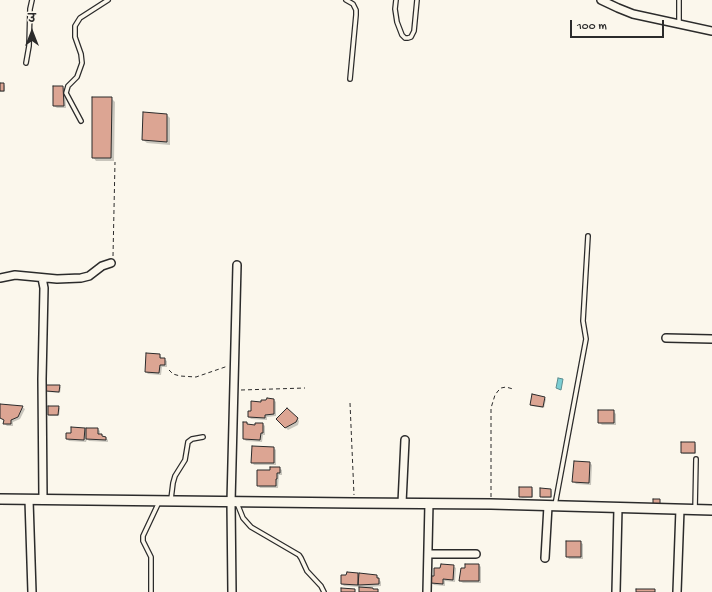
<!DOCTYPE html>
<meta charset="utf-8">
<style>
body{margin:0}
#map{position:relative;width:712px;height:592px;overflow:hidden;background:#fbf7ec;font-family:"Gochi Hand","Playpen Sans Deva",sans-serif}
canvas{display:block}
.north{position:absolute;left:12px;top:12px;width:40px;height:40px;-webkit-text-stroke:3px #fbf7ec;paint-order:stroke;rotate:0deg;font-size:11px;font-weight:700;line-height:16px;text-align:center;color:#2b2b2b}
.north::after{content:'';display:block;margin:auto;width:14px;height:18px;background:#2b2b2b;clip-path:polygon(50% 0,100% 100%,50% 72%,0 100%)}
.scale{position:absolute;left:570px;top:20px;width:94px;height:18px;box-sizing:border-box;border:2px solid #2b2b2b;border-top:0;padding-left:5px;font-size:12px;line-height:14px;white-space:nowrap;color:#2b2b2b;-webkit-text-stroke:3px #fbf7ec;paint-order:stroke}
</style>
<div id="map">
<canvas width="712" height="592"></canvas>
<div class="north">उ</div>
<div class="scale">100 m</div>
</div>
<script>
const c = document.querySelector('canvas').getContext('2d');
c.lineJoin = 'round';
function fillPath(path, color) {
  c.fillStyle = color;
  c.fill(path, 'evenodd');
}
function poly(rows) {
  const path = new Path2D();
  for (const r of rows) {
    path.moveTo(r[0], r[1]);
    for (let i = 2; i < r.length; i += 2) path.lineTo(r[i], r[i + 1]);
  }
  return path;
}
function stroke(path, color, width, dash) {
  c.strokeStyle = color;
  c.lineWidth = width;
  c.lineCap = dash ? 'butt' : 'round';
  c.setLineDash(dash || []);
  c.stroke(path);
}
const water = poly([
 [558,378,563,379,561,390,556,388,558,378]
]);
fillPath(water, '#7cced3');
stroke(water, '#5c8d90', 1);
fillPath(poly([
 [4,84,5,86,5,92,0,92,0,85],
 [62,87,65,89,66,108,57,108,54,106],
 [111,98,115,102,114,161,96,161,93,157],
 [167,115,170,118,170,145,147,143,143,140],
 [147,354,160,355,162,359,164,359,167,361,167,367,162,367,161,375,148,374,146,372],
 [59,386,61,387,60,393,48,392,47,391],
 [544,398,546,399,544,408,532,406,531,405],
 [274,400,276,402,276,416,267,417,267,420,251,419,249,417,252,412],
 [0,405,22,407,25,409,20,419,13,422,13,426,7,426,4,423,5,420,0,417],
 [58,407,60,408,59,416,50,416,49,415],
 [613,411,616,414,616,425,602,425,599,422],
 [297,418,299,421,298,425,288,430,277,419],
 [247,423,249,425,256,426,263,424,265,426,265,435,263,435,262,442,246,441,244,439],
 [85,429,87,431,98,429,100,431,100,435,106,438,108,440,108,442,89,441,87,439,86,442,69,441,67,439,67,434,72,434],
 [695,443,696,445,696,454,683,454,682,452],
 [274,448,276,450,276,465,254,465,252,462],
 [590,463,592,465,591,485,576,484,574,482],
 [279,468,282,470,282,475,279,475,278,488,260,488,258,485,271,471],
 [532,488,533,490,533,498,522,498,520,496],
 [541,489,551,490,552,491,552,498,542,498,541,496],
 [580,542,583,544,583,559,569,559,567,556],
 [479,565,481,567,481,583,463,583,460,581,462,569],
 [453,566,456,568,455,582,445,581,445,586,434,585,432,583],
 [347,573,377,576,381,582,381,586,371,587,374,590,378,590,379,592,360,592,360,587,344,586,342,584,347,576]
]), '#0003');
const building = poly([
 [0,83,4,83,4,91,0,91,0,83],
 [53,86,63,86,64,106,53,106,53,86],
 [92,97,112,97,111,158,92,158,92,97],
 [143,112,167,114,167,142,142,140,143,112],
 [146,353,160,354,160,358,165,358,165,365,160,365,159,373,145,372,146,353],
 [46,385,60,385,59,392,46,391,46,385],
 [532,394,545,397,543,407,530,405,532,394],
 [267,398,274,399,274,414,265,415,265,418,248,417,248,411,251,411,251,401,261,402,261,400,266,400,267,398],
 [0,404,23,406,18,417,11,420,11,424,3,424,4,420,0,418,0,404],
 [48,406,59,406,58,415,48,415,48,406],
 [287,408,298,418,296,422,285,428,276,419,287,408],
 [598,410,614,410,614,423,598,423,598,410],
 [243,422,247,422,247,424,255,425,255,423,263,423,263,433,261,433,260,440,243,439,243,422],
 [71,427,85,428,84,440,66,439,66,433,71,433,71,427],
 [86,428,98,428,98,434,102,434,102,436,106,437,106,440,86,439,86,428],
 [681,442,695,442,695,453,681,453,681,442],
 [252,446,274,447,274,463,251,463,252,446],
 [574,461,590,462,589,483,572,482,574,461],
 [270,467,280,467,280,473,277,473,277,479,276,479,276,486,257,486,257,470,270,470,270,467],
 [519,487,532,487,532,497,519,497,519,487],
 [540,488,551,489,551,497,540,497,540,488],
 [653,499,660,499,660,506,653,506,653,499],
 [566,541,581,541,581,557,566,557,566,541],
 [441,564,454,565,453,580,443,579,443,584,431,583,431,576,434,576,434,568,440,568,441,564],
 [465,564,479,564,479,581,459,581,461,568,465,568,465,564],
 [347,572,358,573,358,585,341,584,341,575,346,575,347,572],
 [359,573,377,575,377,578,379,578,379,584,358,585,359,573],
 [359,587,373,588,373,589,378,589,378,592,359,592,359,587],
 [341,588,355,589,355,592,341,592,341,588],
 [636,589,655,589,655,592,636,592,636,589]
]);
fillPath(building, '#dca593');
stroke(building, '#2b2b2b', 1);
const service = poly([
 [346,0,353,4,356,10,356,15,350,79],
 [396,0,395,9,397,22,402,35,405,38,408,38,411,37,414,31,417,0],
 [679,0,679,24],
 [26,63,29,46,30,9,32,0],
 [81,121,66,93,68,86,77,77,82,63,81,54,75,37,75,26,80,18,108,0],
 [171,499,173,483,175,476,185,460,188,442,192,439,203,437],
 [237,503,243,518,251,527,299,555,301,558,307,571,321,586,324,592],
 [555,505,586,339,583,321,588,236],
 [695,510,696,459],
 [151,592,151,557,143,541,143,536,159,502]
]);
const minor = poly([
 [601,0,618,8,633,14,712,31],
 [0,278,15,275,57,279,81,278,89,276,102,266,111,263],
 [42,278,44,288,42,379,43,499],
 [666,338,712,339],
 [29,500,32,592],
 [402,503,405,440],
 [428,554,476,554],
 [545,558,548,506],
 [232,592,231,502,237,265],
 [427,592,429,503],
 [616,592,618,508],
 [677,592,680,509]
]);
const tertiary = poly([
 [0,499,354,503,491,504,712,510]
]);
stroke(service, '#2b2b2b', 6);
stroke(minor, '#2b2b2b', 10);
stroke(tertiary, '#2b2b2b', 12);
stroke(poly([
 [113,256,115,162],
 [169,370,173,374,180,376,196,377,228,366],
 [241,390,305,388],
 [350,403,354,495],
 [491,497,491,408,495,395,498,391,501,388,506,387,513,389]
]), '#2b2b2b', 1, [4, 3]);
stroke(service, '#fbf7ec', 3.5);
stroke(minor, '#fbf7ec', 7);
stroke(tertiary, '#fbf7ec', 9);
</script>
